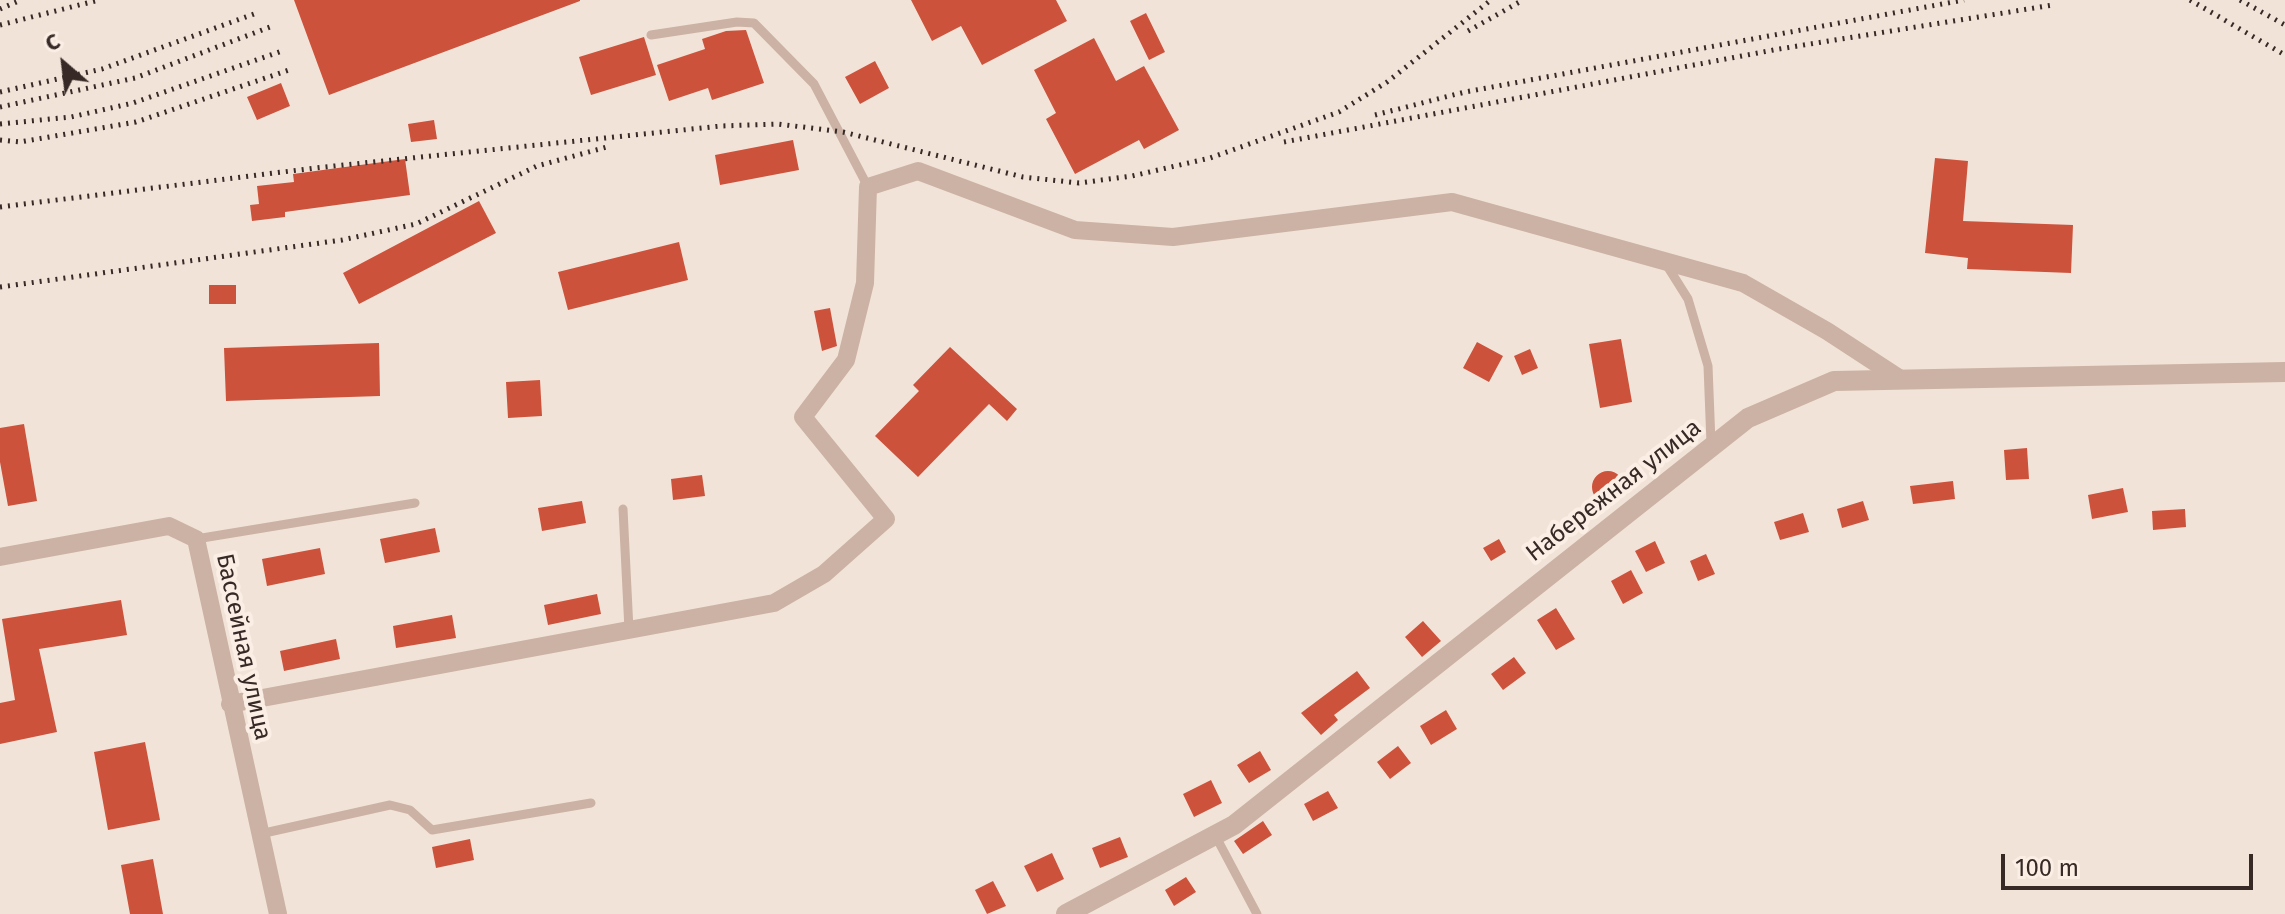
<!DOCTYPE html>
<meta charset="utf-8">
<style>
body{margin:0}
#map{position:relative;width:2285px;height:914px;overflow:hidden;background:#f2e3d8;font-family:"Fira Sans",sans-serif}
canvas{display:block}
.north{position:absolute;left:24px;top:24px;width:80px;height:80px;-webkit-text-stroke:6px #faeee5;paint-order:stroke;rotate:332deg;font-size:22px;font-weight:700;line-height:32px;text-align:center;color:#362926}
.north::after{content:'';display:block;margin:auto;width:28px;height:36px;background:#362926;clip-path:polygon(50% 0,100% 100%,50% 72%,0 100%)}
.scale{position:absolute;left:2001px;top:854px;width:252px;height:36px;box-sizing:border-box;border:4px solid #362926;border-top:0;padding-left:10px;font-size:24px;line-height:28px;white-space:nowrap;color:#362926;-webkit-text-stroke:6px #faeee5;paint-order:stroke}
</style>
<div id="map">
<canvas width="2285" height="914"></canvas>
<div class="north">С</div>
<div class="scale">100 m</div>
</div>
<script>
const c = document.querySelector('canvas').getContext('2d');
c.lineJoin = 'round';
function fillPath(path, color) {
  c.fillStyle = color;
  c.fill(path, 'evenodd');
}
function poly(rows) {
  const path = new Path2D();
  for (const r of rows) {
    if (r.length === 3) {
      path.moveTo(r[0] + r[2], r[1]);
      path.arc(r[0], r[1], r[2], 0, 2 * Math.PI);
      continue;
    }
    path.moveTo(r[0], r[1]);
    for (let i = 2; i < r.length; i += 2) path.lineTo(r[i], r[i + 1]);
  }
  return path;
}
function stroke(path, color, width, dash) {
  c.strokeStyle = color;
  c.lineWidth = width;
  c.lineCap = dash ? 'butt' : 'round';
  c.setLineDash(dash || []);
  c.stroke(path);
}
function drawText(font, color, halo, rows, align = 'center') {
  c.font = font + ' "Fira Sans",sans-serif';
  c.lineWidth = 8;
  c.setLineDash([]);
  c.textBaseline = 'middle';
  c.strokeStyle = halo;
  c.fillStyle = color;
  for (const [text, x, y, turn = 0] of rows) {
    c.save();
    c.translate(x, y);
    c.rotate((+turn || 0) * Math.PI / 180);
    c.textAlign = isNaN(turn) ? turn : align;
    if (halo) c.strokeText(text, 0, 0);
    c.fillText(text, 0, 0);
    c.restore();
  }
}
fillPath(poly([
 [294,0,580,0,580,1,329,95],
 [911,0,1056,0,1067,21,982,65,961,26,932,41],
 [1146,13,1165,52,1149,60,1130,21],
 [746,30,764,83,712,100,708,88,669,101,657,65,705,49,702,39,726,31],
 [644,37,656,75,591,95,579,57],
 [1094,38,1116,81,1144,66,1179,130,1144,149,1139,140,1075,174,1046,119,1056,113,1034,70],
 [875,61,889,88,860,104,845,77],
 [281,83,290,106,257,120,247,97],
 [434,120,437,139,411,142,408,124],
 [793,140,799,170,720,185,715,155],
 [1935,158,1968,161,1963,221,2073,225,2071,273,1967,269,1968,258,1925,253],
 [405,159,410,195,285,212,285,217,252,221,250,205,259,204,257,186,294,182,293,174],
 [479,201,496,233,359,304,343,273],
 [679,242,688,280,568,310,558,272],
 [209,285,236,285,236,304,209,304],
 [830,308,837,346,822,351,814,311],
 [1621,339,1632,402,1600,408,1589,344],
 [1477,342,1503,356,1489,382,1463,368],
 [379,343,380,396,226,401,224,348],
 [950,347,1017,409,1007,421,989,404,918,477,875,436,919,391,913,385],
 [1530,349,1538,368,1522,375,1514,356],
 [540,380,542,416,508,418,506,382],
 [24,424,37,501,8,506,0,462,0,428],
 [2027,448,2029,479,2006,480,2004,450],
 [1608,487,16],
 [702,475,705,496,673,500,671,479],
 [1953,481,1955,499,1913,504,1910,486],
 [2123,488,2128,512,2092,519,2088,495],
 [582,501,586,523,542,531,538,508],
 [1863,501,1869,520,1842,528,1837,509],
 [2185,509,2186,527,2153,530,2152,511],
 [1803,513,1809,532,1780,540,1774,522],
 [435,528,440,552,385,563,380,539],
 [1499,539,1506,552,1491,561,1483,548],
 [1655,541,1665,563,1646,572,1635,551],
 [320,548,325,574,267,586,262,559],
 [1706,554,1715,574,1698,581,1690,561],
 [1631,570,1643,593,1623,604,1611,581],
 [597,594,601,614,548,625,544,605],
 [121,600,127,635,39,649,57,732,0,744,0,703,15,700,2,619],
 [1556,608,1575,639,1556,650,1537,620],
 [452,615,456,638,396,648,393,626],
 [1423,621,1441,641,1422,657,1405,637],
 [336,639,340,659,284,671,280,651],
 [1514,657,1526,673,1503,690,1491,674],
 [1357,671,1370,688,1334,715,1338,720,1321,735,1301,713],
 [1446,710,1457,729,1431,745,1420,726],
 [145,742,160,820,108,830,94,752],
 [1398,746,1411,763,1390,779,1377,762],
 [1260,751,1271,770,1249,783,1237,765],
 [1211,780,1222,803,1194,817,1183,794],
 [1328,791,1338,808,1313,821,1304,804],
 [1263,821,1272,835,1243,854,1234,841],
 [1120,837,1128,857,1100,868,1092,848],
 [470,839,474,860,436,868,432,847],
 [1052,853,1064,879,1037,892,1024,866],
 [153,859,163,914,130,914,121,865],
 [1186,877,1196,892,1174,906,1165,890],
 [993,881,1006,906,987,914,975,890]
]), '#cc523c');
stroke(poly([
 [651,35,737,22,754,23,814,84,868,187],
 [1666,264,1688,299,1708,366,1711,443],
 [623,509,629,630],
 [196,539,415,503],
 [260,834,390,805,410,810,432,830,591,803],
 [1215,835,1257,914]
]), '#cbb2a4', 9);
stroke(poly([
 [0,557,169,526,196,539,278,914],
 [230,704,774,603,824,574,886,519,803,417,846,360,865,283,868,187,918,171,1075,230,1173,237,1452,202,1743,283,1827,331,1902,380]
]), '#cbb2a4', 18);
stroke(poly([
 [1066,914,1234,825,1748,418,1834,381,2285,372]
]), '#cbb2a4', 20);
stroke(poly([
 [2190,0,2285,55],
 [2240,0,2285,25],
 [0,9,21,0],
 [0,25,99,0],
 [1468,31,1523,0],
 [0,92,102,69,254,14],
 [0,107,135,78,270,27],
 [1375,115,1465,92,1964,0],
 [0,124,71,117,133,103,282,51],
 [0,140,20,142,136,122,292,69],
 [1284,142,1779,49,2053,5],
 [0,207,315,168,721,126,778,124,843,132,1023,177,1079,183,1132,176,1210,158,1339,112,1387,82,1491,0],
 [0,287,342,240,416,224,537,166,607,147]
]), '#362926', 5, [2, 6]);
drawText('24px', '#362926', '#faeee5', [
 ["Набережная улица",1614,491,-38],
 ["Бассейная улица",243,647,78]
]);
</script>
